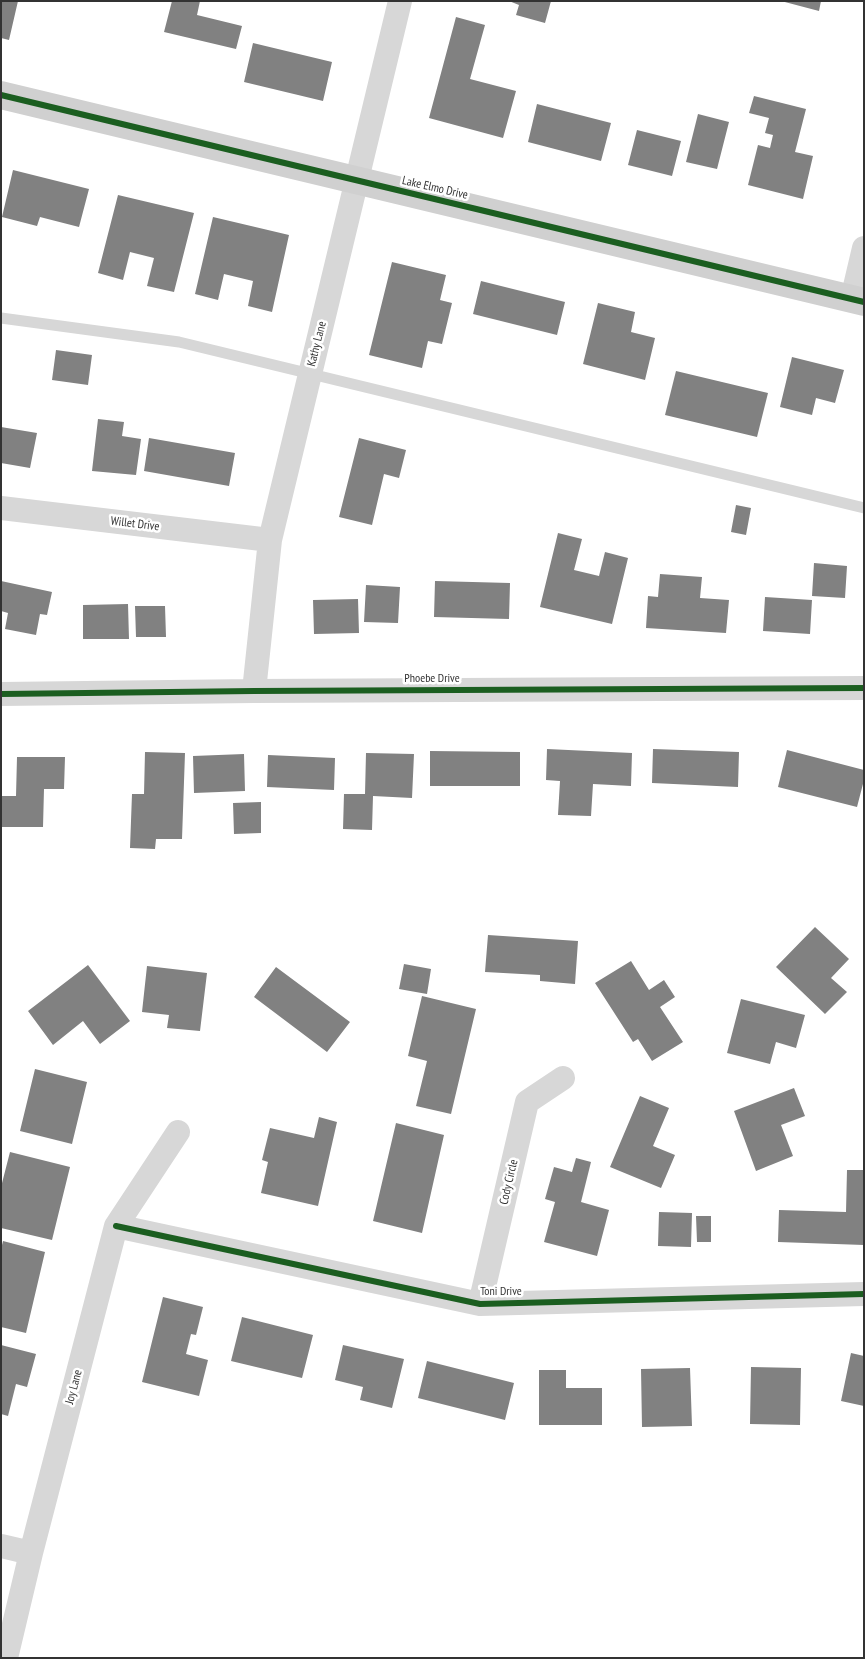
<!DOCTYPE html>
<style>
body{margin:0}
#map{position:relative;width:865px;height:1659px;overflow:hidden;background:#fff;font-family:"PT Sans Narrow",sans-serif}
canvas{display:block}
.frame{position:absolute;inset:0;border:2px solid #333;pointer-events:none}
</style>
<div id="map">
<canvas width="865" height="1659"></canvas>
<div class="frame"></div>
</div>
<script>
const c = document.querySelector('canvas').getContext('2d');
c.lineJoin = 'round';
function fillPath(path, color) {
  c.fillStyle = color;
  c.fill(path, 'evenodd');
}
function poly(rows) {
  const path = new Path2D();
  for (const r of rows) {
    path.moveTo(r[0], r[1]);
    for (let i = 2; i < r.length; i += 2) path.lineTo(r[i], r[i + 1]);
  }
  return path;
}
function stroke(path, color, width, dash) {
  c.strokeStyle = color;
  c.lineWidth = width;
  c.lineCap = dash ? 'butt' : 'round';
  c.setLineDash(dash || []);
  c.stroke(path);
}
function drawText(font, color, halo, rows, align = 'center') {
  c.font = font + ' "PT Sans Narrow",sans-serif';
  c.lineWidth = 5;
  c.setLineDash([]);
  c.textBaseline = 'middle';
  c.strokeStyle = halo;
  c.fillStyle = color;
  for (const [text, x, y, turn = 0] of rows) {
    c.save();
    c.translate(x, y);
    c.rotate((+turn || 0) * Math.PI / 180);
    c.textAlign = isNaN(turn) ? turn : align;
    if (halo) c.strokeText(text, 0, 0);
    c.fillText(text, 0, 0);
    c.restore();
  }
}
fillPath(poly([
 [1,1,18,1,9,40,1,38],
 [172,1,200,1,197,15,242,26,236,49,164,32],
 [509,1,551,1,545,23,516,15,519,5],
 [781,1,821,1,819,11],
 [456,17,485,25,470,79,516,91,503,138,429,118],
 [253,43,332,62,323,101,244,82],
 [754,96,806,109,795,152,813,156,803,199,748,185,758,145,770,148,773,135,765,133,769,118,749,113],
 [537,104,611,123,601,161,528,142],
 [698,114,729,122,717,169,686,162],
 [637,130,681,141,672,176,628,165],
 [13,170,89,189,79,227,40,217,37,226,2,217],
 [118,195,194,213,174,292,147,286,154,258,130,252,123,280,98,273],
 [213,217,289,235,272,312,248,306,253,281,224,274,218,300,195,294],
 [392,262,446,275,440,300,452,303,442,344,428,341,422,368,369,355],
 [481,281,565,302,557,335,473,314],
 [598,303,635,312,631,332,655,338,645,380,583,364],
 [56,350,92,355,88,385,52,380],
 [792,357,844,370,835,403,816,398,812,415,780,407],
 [676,371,768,393,757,437,665,415],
 [98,419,124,422,122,436,141,439,136,475,92,471],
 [1,427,37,433,30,468,1,463],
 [149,438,235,453,229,486,144,471],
 [359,438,406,450,399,478,384,474,372,525,339,517],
 [736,505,751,508,746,535,731,532],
 [558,533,582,539,574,570,599,576,605,552,628,558,612,624,540,607],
 [814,563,847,566,845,598,812,596],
 [660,574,702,577,700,598,729,600,726,633,646,628,648,596,658,597],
 [1,581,52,592,47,615,40,614,36,635,5,629,8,613,1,611],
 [435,581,510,583,509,619,434,617],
 [366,585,400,587,398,623,364,622],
 [765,597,812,600,810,634,763,631],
 [358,599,359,633,314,634,313,600],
 [128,604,129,639,83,639,83,605],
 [135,606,165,606,166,637,136,637],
 [547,749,632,753,631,786,593,784,591,816,558,815,560,781,546,780],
 [653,749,739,752,738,787,652,783],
 [787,750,864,770,864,780,857,807,778,787],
 [430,751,520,752,520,786,430,786],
 [145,752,185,753,182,839,156,839,155,849,130,848,132,794,144,794],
 [366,753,414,754,412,798,373,796,372,830,343,829,344,794,365,794],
 [244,754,245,791,194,793,193,756],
 [268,755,335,758,334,790,267,787],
 [17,757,65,757,64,789,44,789,43,827,1,827,1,796,16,796],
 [261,802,261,833,234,834,233,803],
 [815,927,849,959,831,978,847,992,825,1014,776,967],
 [488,935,578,941,575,984,540,981,540,975,485,972],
 [631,961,649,990,664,980,675,997,660,1007,683,1042,652,1061,638,1039,633,1042,595,983],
 [404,964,431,969,427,994,399,989],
 [88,965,130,1021,100,1044,83,1021,53,1045,28,1011],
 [147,966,207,973,200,1031,167,1028,169,1015,142,1012],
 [276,967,350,1022,327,1052,254,997],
 [422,996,476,1009,451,1114,416,1106,427,1061,408,1056],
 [741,999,805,1015,796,1048,776,1042,770,1064,727,1053],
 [35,1069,87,1082,72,1144,20,1131],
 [794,1088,805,1116,781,1125,793,1156,756,1171,734,1111],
 [640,1096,669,1108,653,1146,675,1155,661,1188,610,1167],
 [319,1117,337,1122,318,1206,261,1193,268,1162,262,1160,270,1128,314,1138],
 [396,1123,444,1135,422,1233,373,1221],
 [10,1152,70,1167,52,1240,1,1228,1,1187],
 [576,1158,591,1162,581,1202,609,1210,597,1256,544,1242,555,1202,545,1199,554,1167,572,1172],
 [847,1170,864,1170,864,1245,778,1242,779,1210,846,1212],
 [659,1212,692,1213,691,1247,658,1246],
 [696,1216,711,1216,711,1242,697,1242],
 [3,1241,45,1252,26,1333,1,1327,1,1249],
 [163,1297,203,1307,196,1335,191,1334,186,1354,208,1360,199,1396,142,1382],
 [242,1317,313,1335,302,1378,231,1361],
 [1,1345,36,1354,27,1387,16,1384,8,1416,1,1414],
 [343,1345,404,1359,392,1408,360,1400,363,1387,335,1380],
 [851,1353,864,1356,864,1406,841,1401],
 [427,1361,514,1383,505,1420,418,1398],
 [751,1367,801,1368,800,1425,750,1424],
 [690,1368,692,1426,642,1427,641,1369],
 [539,1370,566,1370,566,1388,602,1388,602,1425,539,1425]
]), '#818181');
stroke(poly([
 [1,318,179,342,864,508]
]), '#d7d7d7', 11);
stroke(poly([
 [852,299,864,248],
 [1,508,270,540],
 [254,691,270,540,400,1],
 [1,694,254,691,864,688],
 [116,1226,480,1304,864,1294],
 [480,1304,527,1102,563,1078],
 [1,1546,31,1553],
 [6,1658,31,1553,116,1226,178,1132]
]), '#d7d7d7', 24);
stroke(poly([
 [1,95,864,302]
]), '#d0d0d0', 28);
stroke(poly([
 [1,95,864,302],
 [1,694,254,691,864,688],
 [116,1226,480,1304,864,1294]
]), '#1b5e20', 6);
drawText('12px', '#333', '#fff', [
 ["Lake Elmo Drive",435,188,13],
 ["Kathy Lane",317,344,-76],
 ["Willet Drive",135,524,7],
 ["Phoebe Drive",432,679],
 ["Cody Circle",509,1182,-77],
 ["Toni Drive",501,1292],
 ["Joy Lane",74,1387,-75]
]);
</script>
